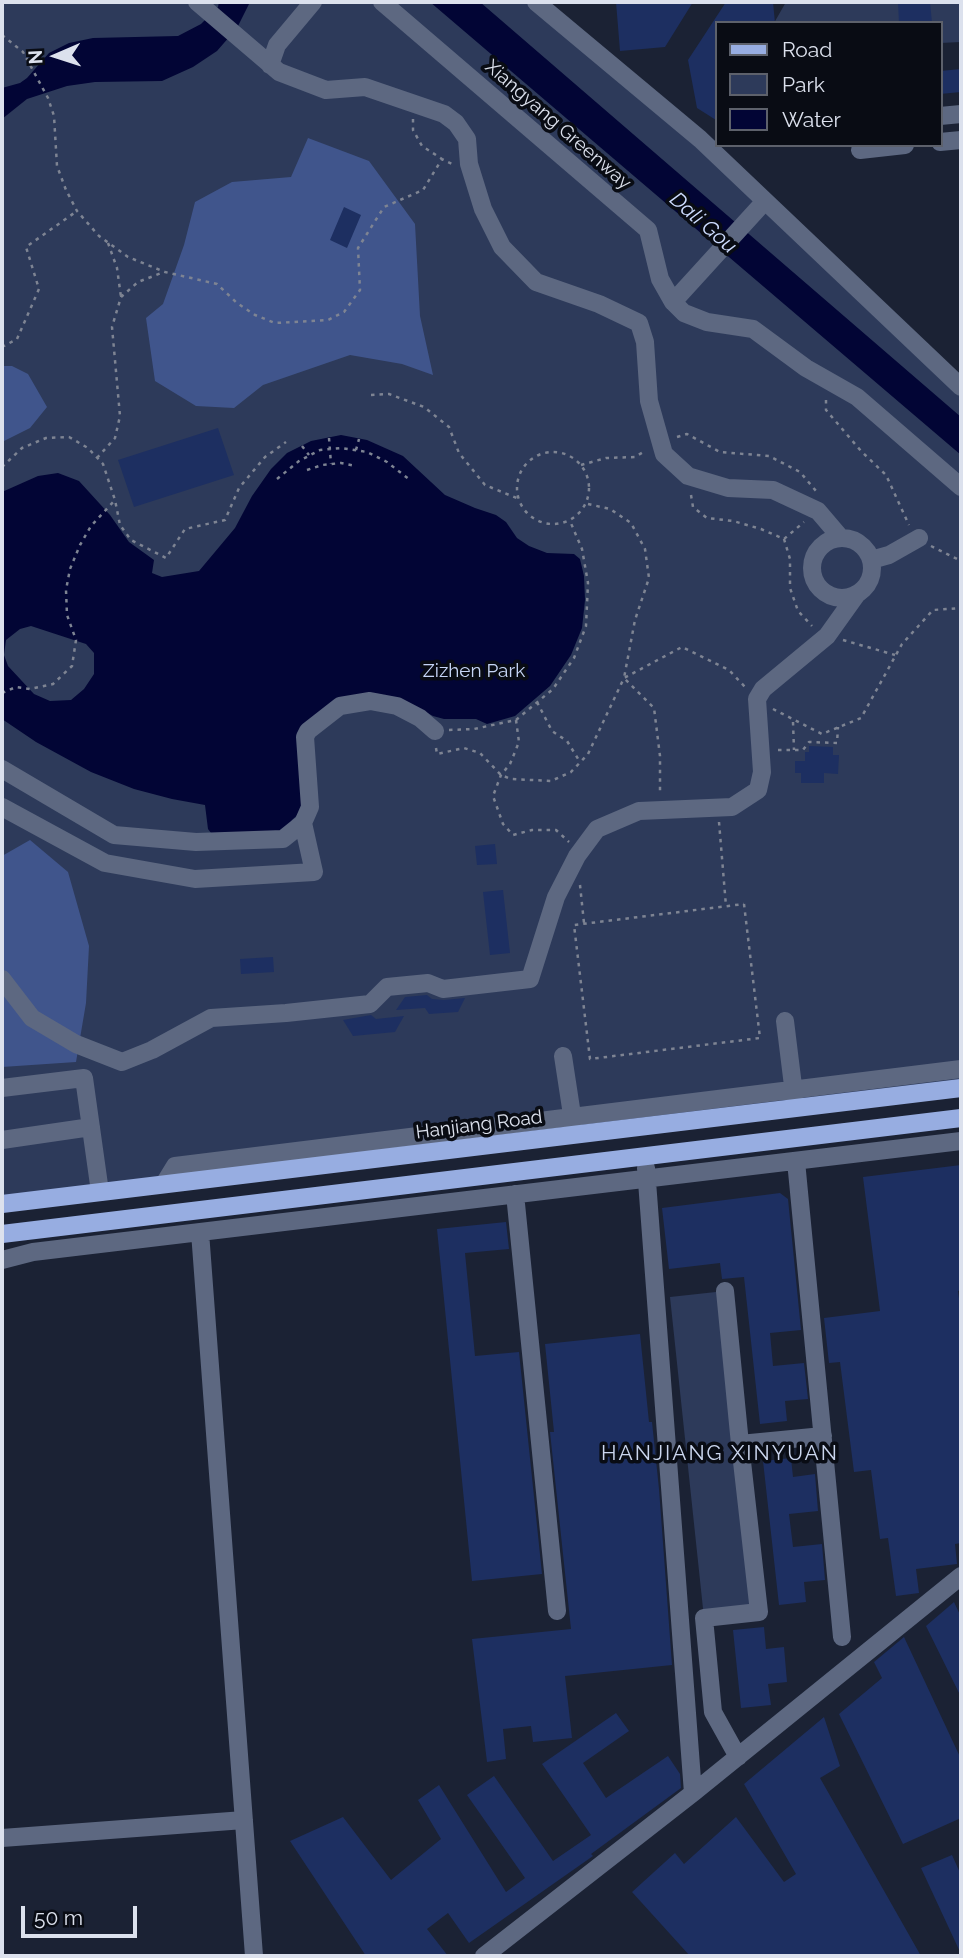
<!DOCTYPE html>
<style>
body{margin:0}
#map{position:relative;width:963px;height:1958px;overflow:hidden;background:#1b2234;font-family:Raleway,sans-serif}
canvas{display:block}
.frame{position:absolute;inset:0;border:4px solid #dce1ed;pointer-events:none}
.legend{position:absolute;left:715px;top:21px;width:228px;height:126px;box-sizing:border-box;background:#090c14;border:2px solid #5d616b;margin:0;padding:9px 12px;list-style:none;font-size:21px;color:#dce1ed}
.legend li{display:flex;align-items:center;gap:14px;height:35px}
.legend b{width:35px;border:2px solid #5d616b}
.north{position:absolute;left:21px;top:21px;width:70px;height:70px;-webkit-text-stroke:5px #090c14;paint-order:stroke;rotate:267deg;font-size:19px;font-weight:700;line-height:28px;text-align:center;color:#dce1ed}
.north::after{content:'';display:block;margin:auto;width:24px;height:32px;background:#dce1ed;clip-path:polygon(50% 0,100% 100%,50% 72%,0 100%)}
.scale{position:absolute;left:21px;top:1906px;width:116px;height:32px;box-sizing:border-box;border:4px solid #dce1ed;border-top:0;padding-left:9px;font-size:21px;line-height:24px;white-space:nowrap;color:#dce1ed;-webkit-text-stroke:5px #090c14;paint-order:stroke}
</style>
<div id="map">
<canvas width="963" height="1958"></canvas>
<div class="frame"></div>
<ul class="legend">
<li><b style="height:9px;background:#97ade1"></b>Road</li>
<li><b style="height:19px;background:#2d3a5a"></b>Park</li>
<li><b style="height:19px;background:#020535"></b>Water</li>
</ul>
<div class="north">N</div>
<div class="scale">50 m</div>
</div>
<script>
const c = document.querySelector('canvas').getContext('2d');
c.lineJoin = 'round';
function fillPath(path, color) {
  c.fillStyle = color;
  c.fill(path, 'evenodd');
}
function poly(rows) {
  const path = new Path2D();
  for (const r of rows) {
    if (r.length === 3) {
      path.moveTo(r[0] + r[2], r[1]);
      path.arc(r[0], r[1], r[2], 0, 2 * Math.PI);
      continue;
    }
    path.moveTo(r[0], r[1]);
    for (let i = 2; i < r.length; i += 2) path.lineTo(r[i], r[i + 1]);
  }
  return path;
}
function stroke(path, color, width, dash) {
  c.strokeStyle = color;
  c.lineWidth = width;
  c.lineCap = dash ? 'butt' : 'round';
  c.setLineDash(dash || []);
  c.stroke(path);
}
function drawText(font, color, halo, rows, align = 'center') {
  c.font = font + ' Raleway,sans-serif';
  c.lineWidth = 7;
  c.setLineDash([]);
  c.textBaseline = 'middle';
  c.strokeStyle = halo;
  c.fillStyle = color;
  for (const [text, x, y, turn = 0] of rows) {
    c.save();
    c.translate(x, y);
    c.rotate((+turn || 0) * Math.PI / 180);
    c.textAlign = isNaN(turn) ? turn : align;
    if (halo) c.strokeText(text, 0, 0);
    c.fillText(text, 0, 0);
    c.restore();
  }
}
fillPath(poly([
 [2,2,536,2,961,387,961,1087,2,1204],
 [786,2,961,2,961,42,940,43,940,23,774,23],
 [725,1291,759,1612,704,1618,670,1297]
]), '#2d3a5a');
fillPath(poly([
 [308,138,369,161,415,224,420,316,433,375,402,364,350,355,263,385,234,408,196,406,155,381,146,318,163,304,184,245,195,202,232,182,291,177],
 [2,366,12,366,28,374,47,407,30,428,2,442],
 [30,840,68,872,89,946,86,1003,76,1062,2,1067,2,856]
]), '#40558c');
fillPath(poly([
 [219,2,250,2,237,28,217,51,193,67,162,81,95,82,67,86,27,99,2,119,2,88,20,83,27,78,49,53,69,43,93,38,178,36,201,24,218,7],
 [430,2,480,2,961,417,961,455],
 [341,435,367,440,403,456,445,495,475,508,496,515,506,522,517,538,529,546,547,553,574,554,580,559,584,576,585,600,582,628,571,655,550,686,515,716,487,724,476,719,444,719,433,716,413,705,366,695,304,728,307,806,292,820,284,833,273,836,211,833,208,829,205,805,172,799,134,789,91,772,36,742,2,719,2,492,38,476,58,473,79,481,110,515,129,542,154,560,152,573,162,577,199,571,235,528,252,496,271,469,287,453,311,441],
 [31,626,86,644,94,653,94,674,84,689,71,700,50,701,34,694,8,666,4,655,6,640,20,629]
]), '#020535');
fillPath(poly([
 [616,2,693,2,665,47,620,51],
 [726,2,773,2,775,23,716,23,716,120,697,108,688,60],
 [898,2,930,2,932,23,899,23],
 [961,69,961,92,940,94,940,71],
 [344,207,361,215,347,248,330,240],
 [218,428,234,475,134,507,118,460],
 [809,746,833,747,833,755,839,755,838,774,824,773,824,783,801,783,801,773,795,773,795,761,805,761,805,752,809,752],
 [495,844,497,864,477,865,475,846],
 [503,890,510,953,490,955,483,892],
 [273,957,274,972,241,974,240,959],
 [427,995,432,999,444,1000,465,998,458,1012,429,1014,425,1008,396,1010,405,997],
 [371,1015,376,1019,404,1016,395,1032,353,1036,343,1020],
 [961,1165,961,1290,958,1291,961,1313,961,1543,955,1544,957,1564,916,1569,919,1593,896,1596,888,1538,880,1539,871,1470,854,1472,840,1362,829,1363,824,1318,880,1311,863,1177],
 [780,1193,788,1199,801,1330,770,1333,773,1366,804,1363,808,1399,785,1401,787,1421,760,1424,744,1277,722,1279,720,1263,669,1269,662,1208],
 [506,1222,509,1249,465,1253,475,1356,519,1352,542,1574,472,1581,437,1229],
 [640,1334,649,1422,652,1422,659,1489,672,1665,565,1676,572,1738,533,1742,531,1726,503,1729,506,1759,487,1762,472,1639,571,1629,550,1432,554,1432,545,1344],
 [791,1458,793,1477,815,1474,818,1511,789,1514,793,1547,822,1544,825,1580,804,1582,806,1602,779,1605,763,1461],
 [954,1602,961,1617,961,1697,926,1626],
 [764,1627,766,1649,784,1647,787,1682,768,1684,771,1705,741,1708,733,1630],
 [904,1637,961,1759,961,1818,903,1844,839,1714,882,1678,874,1662],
 [616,1713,629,1731,583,1763,606,1798,668,1756,680,1774,681,1788,591,1854,593,1856,469,1943,448,1913,427,1929,448,1956,366,1956,290,1841,343,1817,391,1880,441,1839,418,1800,439,1785,506,1892,525,1878,467,1795,494,1776,553,1861,591,1835,542,1764],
 [824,1717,840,1766,820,1778,921,1956,690,1956,632,1892,675,1853,684,1864,736,1817,784,1882,796,1874,744,1784],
 [952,1855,961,1875,961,1954,921,1868]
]), '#1d2f61');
stroke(poly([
 [2,35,23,52,48,98,54,116,57,166,66,190,77,211,99,236,128,257,165,272,217,284,237,303,255,315,275,323,328,320,344,312,360,290,358,248,384,207,423,190,442,159,452,164],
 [413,119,413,130,422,146,442,159],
 [108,243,117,268,121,297],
 [2,347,17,339,39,289,26,247,77,211],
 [371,395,389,394,424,407,449,427,459,453,485,485,519,499],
 [826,400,826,410,861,451,886,475,909,525],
 [677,437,687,434,720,452,769,456,800,472,816,491],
 [329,438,331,464],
 [302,446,309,455],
 [356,450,359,439],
 [553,488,36],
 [97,458,115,438,120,416,112,327,121,297,138,282,164,272],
 [581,465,606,458,635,457,645,451],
 [2,467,22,448,46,438,69,437,88,448,103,464,115,500,120,525,131,540,166,558,185,529,225,520,239,488,265,457,286,442],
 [307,470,322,465,341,463,356,466],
 [277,479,299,461,320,450,341,448,367,452,387,462,410,480],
 [691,495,693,507,707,518,733,521,761,529,784,539,804,522],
 [588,504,610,509,631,523,645,549,649,578,635,620,624,678,654,708,660,756,660,794],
 [784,539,790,559,790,588,798,611,812,626],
 [931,546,961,561],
 [843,640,895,655],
 [2,693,16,687,30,689,53,684,72,666,76,640,67,615,66,590,70,569,80,545,91,526,115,500],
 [537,702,552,731,567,741,580,762],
 [773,709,822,734,861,718,902,644,933,610,961,608],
 [516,720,519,742,510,764,501,775,493,796,503,824,513,835,532,830,556,830,569,842],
 [793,722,794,750],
 [449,730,474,729,516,720,553,689,574,658,586,626,588,583,582,549,570,521],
 [436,748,437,754,464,748,480,753,501,775,511,779,551,781,571,772,588,754,624,678,682,647,729,670,746,688],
 [778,750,803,750,809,742,837,743,838,727],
 [719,822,726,906],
 [580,885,584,923],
 [744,904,760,1038,590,1059,574,925,744,904]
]), '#7e8493', 2.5, [3.5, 5]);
stroke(poly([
 [197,2,279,72,326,90,365,87,444,114,456,123,467,139,469,164,483,209,502,247,536,282,599,304,639,323,645,342,649,401,664,454,688,476,728,488,773,490,818,511,841,538],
 [382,2,648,230,660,279,673,302,684,313,707,322,753,329,806,368,857,397,961,487],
 [536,2,700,139,961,387],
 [270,65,277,45,313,2],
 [940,116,961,114],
 [940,142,961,140],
 [860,150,905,145],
 [673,302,765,201],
 [842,568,30],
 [871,560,889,555,919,538],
 [2,769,114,835,196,842,283,839,303,823,310,807,305,737,308,731,340,706,370,701,397,706,420,718,435,731],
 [2,807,105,863,195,879,314,872,303,823],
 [2,979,32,1018,76,1044,122,1062,152,1050,211,1018,286,1013,370,1004,387,987,428,983,443,989,530,979,556,897,577,856,597,829,639,811,732,807,758,790,762,772,757,699,763,689,827,636,857,594],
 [785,1021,795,1102],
 [563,1056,574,1128],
 [2,1088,84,1078,100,1192],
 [2,1140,91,1127],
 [796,1161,842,1637],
 [646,1168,693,1793],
 [164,1184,175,1166,961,1069],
 [515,1194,557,1611],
 [200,1232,254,1956],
 [2,1260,33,1252,961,1141],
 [725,1291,740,1444,823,1436],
 [738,1757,713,1712,704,1618,759,1612,740,1444],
 [2,1838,244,1820],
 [484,1956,693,1793,961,1576]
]), '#5d6881', 18);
stroke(poly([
 [2,1204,961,1088],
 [2,1234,961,1118]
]), '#97ade1', 18);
drawText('19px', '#dce1ed', '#090c14', [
 ["Xiangyang Greenway",558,125,41],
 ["Hanjiang Road",479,1125,-7]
]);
drawText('19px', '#c6d5f6', '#090c14', [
 ["Zizhen Park",474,671]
]);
drawText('italic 21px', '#ceddff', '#090c14', [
 ["Dali Gou",703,223,41]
]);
c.letterSpacing = '2px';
drawText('21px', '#cbd6ee', '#090c14', [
 ["HANJIANG XINYUAN",720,1454]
]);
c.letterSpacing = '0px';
</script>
